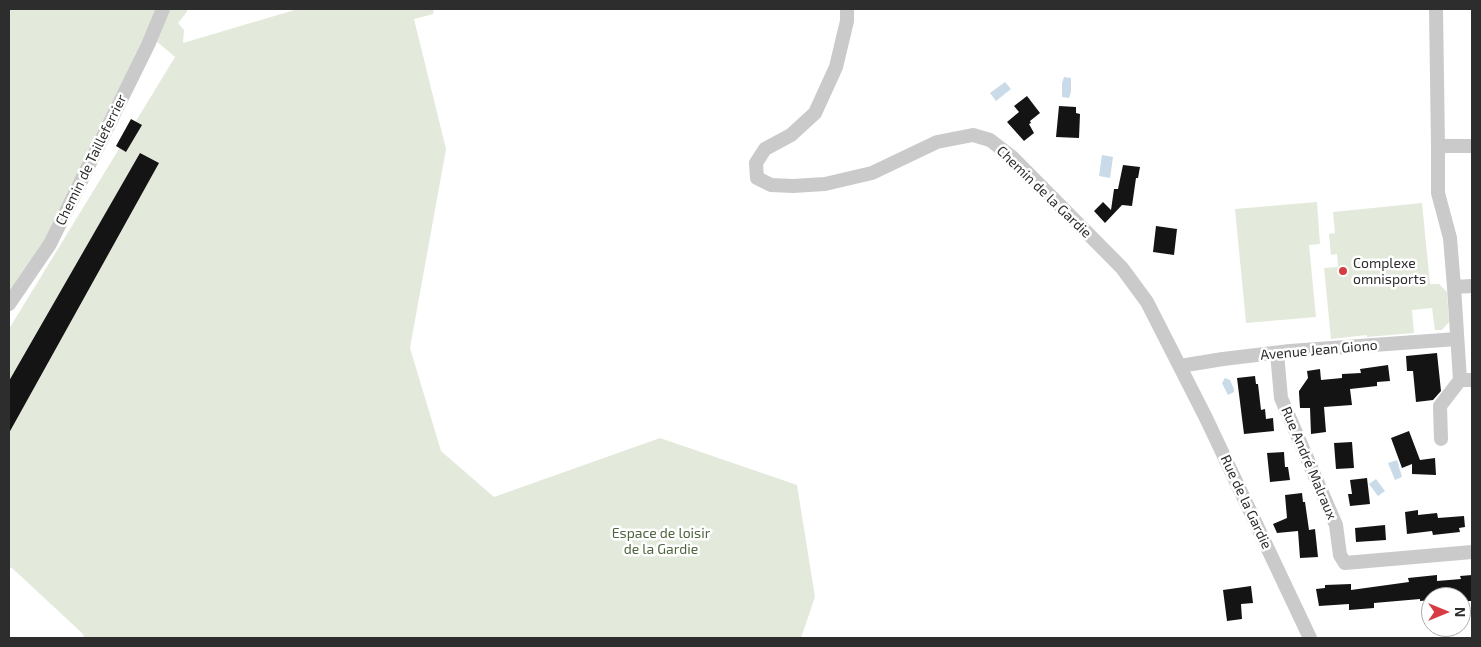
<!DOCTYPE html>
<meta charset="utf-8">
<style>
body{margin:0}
#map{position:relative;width:1481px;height:647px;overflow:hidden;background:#fff;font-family:"Exo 2",sans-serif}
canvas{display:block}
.frame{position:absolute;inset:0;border:10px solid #2d2d2d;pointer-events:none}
.north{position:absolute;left:1421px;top:587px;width:50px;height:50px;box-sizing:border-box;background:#fff;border:1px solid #ababab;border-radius:50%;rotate:90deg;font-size:14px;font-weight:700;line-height:20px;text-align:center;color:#2d2d2d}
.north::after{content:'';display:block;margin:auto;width:18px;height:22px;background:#d73c42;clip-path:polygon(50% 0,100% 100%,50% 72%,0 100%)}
</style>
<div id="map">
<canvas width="1481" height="647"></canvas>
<div class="frame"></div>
<div class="north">N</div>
</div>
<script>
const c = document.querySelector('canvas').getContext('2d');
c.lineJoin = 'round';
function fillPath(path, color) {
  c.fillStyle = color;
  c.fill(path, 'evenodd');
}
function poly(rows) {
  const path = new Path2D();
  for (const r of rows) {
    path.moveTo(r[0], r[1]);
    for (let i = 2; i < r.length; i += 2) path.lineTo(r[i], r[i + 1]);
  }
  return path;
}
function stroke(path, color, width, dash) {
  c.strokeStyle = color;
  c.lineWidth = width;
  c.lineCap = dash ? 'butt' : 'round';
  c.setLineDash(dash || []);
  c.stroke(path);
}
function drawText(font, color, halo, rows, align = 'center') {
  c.font = font + ' "Exo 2",sans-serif';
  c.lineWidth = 5;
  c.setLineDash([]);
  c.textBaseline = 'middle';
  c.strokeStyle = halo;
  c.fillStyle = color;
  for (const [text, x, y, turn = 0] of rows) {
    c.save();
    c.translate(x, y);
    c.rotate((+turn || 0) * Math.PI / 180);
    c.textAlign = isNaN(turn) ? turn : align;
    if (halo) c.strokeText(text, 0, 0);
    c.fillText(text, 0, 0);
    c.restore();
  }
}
fillPath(poly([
 [9,9,187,9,187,12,178,23,184,30,183,43,298,9,434,9,433,14,414,19,446,149,410,348,441,451,494,497,660,438,797,485,815,597,801,638,84,638,83,634,12,568,9,567,9,329,175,57,148,34,47,240,9,294],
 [1317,202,1320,244,1309,245,1316,317,1246,323,1235,209],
 [1422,203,1430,284,1439,284,1447,292,1449,322,1442,330,1435,330,1432,308,1412,310,1414,333,1367,337,1367,335,1331,339,1324,268,1338,267,1337,254,1331,255,1329,234,1335,233,1333,212]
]), '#e3eadc');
fillPath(poly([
 [1064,77,1071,78,1071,92,1069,98,1062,97,1062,83],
 [1005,82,1011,89,996,101,990,93],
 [1102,155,1113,157,1110,178,1099,176],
 [1225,378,1230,380,1234,389,1234,392,1228,395,1222,383],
 [1397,460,1402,477,1395,480,1388,463],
 [1376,479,1385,491,1378,496,1369,484]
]), '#c9dbe8');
fillPath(poly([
 [1027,96,1040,113,1030,121,1031,123,1029,124,1034,133,1024,141,1007,122,1019,112,1014,106],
 [1059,106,1076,107,1076,113,1080,114,1079,138,1056,137],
 [131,119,142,125,126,152,116,146],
 [140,153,159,163,9,433,9,381],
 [1123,165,1140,167,1138,178,1136,178,1132,206,1122,205,1105,223,1094,211,1103,202,1111,210,1114,189,1118,189],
 [1156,226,1177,229,1174,255,1153,252],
 [1437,353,1441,391,1433,400,1416,402,1413,371,1407,371,1406,356],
 [1388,365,1390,381,1377,382,1377,386,1350,389,1352,405,1324,407,1326,432,1311,434,1310,408,1300,408,1299,393,1299,391,1308,378,1307,371,1320,369,1321,380,1342,378,1342,374,1361,373,1360,369],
 [1255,376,1256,384,1258,384,1261,410,1265,409,1266,419,1273,418,1274,431,1244,434,1237,378],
 [1409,431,1420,460,1435,458,1436,475,1412,474,1412,464,1402,468,1391,438],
 [1352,442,1354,468,1336,469,1334,443],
 [1284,452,1285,467,1288,467,1290,480,1270,482,1267,453],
 [1367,478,1370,504,1350,506,1348,494,1352,494,1350,480],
 [1302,493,1303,502,1305,502,1309,530,1315,529,1318,557,1300,558,1298,531,1277,533,1273,524,1287,518,1285,495],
 [1418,510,1418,515,1437,513,1438,518,1464,516,1465,527,1459,528,1460,532,1433,535,1432,531,1407,534,1405,512],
 [1385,525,1386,540,1356,542,1355,528],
 [1437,575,1437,581,1461,579,1460,576,1472,575,1472,601,1461,601,1461,597,1431,597,1431,600,1420,601,1420,599,1374,603,1374,608,1349,610,1349,604,1319,606,1316,589,1325,588,1325,585,1351,584,1351,590,1409,582,1408,578],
 [1251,586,1253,603,1241,604,1242,619,1227,621,1223,590]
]), '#141414');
stroke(poly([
 [847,9,847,21,836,67,815,113,791,135,765,149,756,163,757,178,771,185,793,186,825,184,872,173,937,142,973,135,990,140,1012,157,1122,268,1147,302,1206,418,1310,638],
 [1436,9,1438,146],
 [1472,286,1454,287,1460,380,1472,380],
 [1454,287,1450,238,1438,193,1438,146,1472,146],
 [9,304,50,244,148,45,163,9],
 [1277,353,1281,398,1336,525,1340,555,1345,563,1472,552],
 [1180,366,1223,359,1290,351,1457,339],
 [1441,439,1440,406,1460,380]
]), '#cacaca', 14);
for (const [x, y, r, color] of [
 [1343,271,5,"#d73c42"]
]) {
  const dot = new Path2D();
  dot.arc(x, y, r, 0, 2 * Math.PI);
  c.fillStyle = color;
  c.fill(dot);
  stroke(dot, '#fff', 2);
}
drawText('14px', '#2d2d2d', '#fff', [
 ["Chemin de Tailleferrier",91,160,-64],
 ["Chemin de la Gardie",1044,192,44],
 ["Avenue Jean Giono",1319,350,-5],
 ["Rue André Malraux",1309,463,67],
 ["Rue de la Gardie",1246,502,65]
]);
drawText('14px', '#2d2d2d', '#fff', [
 ["Complexe",1353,263],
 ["omnisports",1353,279]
], 'left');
drawText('14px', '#4f653e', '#fff', [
 ["Espace de loisir",661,533],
 ["de la Gardie",661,549]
]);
</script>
